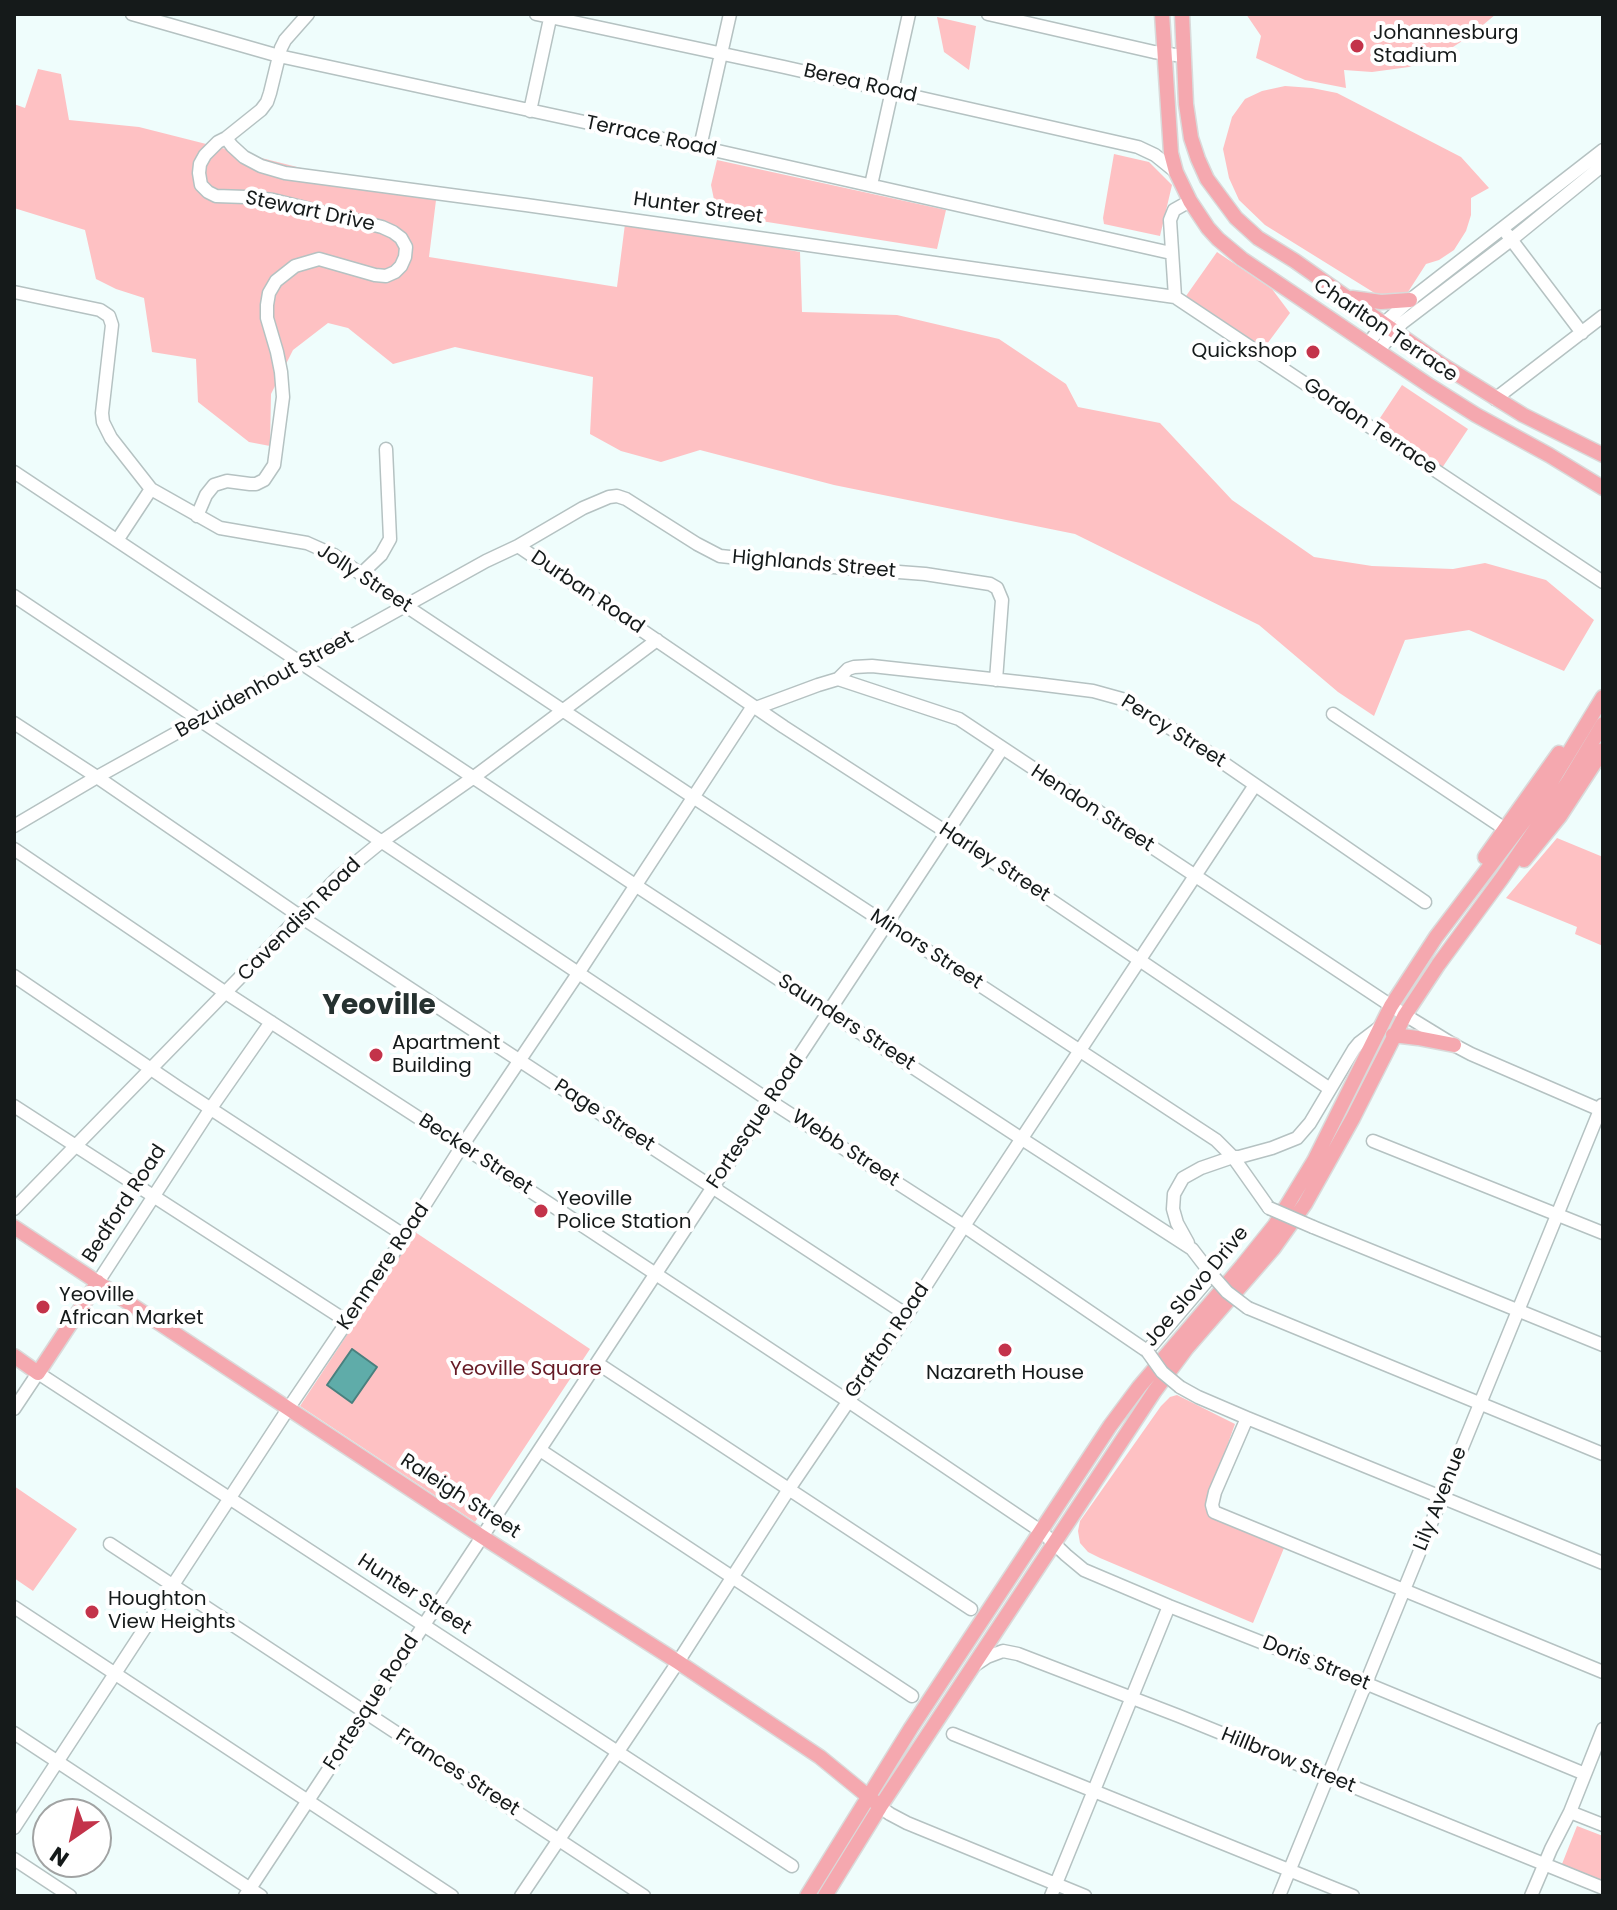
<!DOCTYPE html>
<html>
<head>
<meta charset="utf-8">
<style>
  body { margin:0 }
  #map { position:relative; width:1617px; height:1910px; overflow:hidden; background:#effdfc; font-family:Poppins,sans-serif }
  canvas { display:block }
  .frame { position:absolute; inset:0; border:16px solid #151a1a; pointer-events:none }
  .north { position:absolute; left:32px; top:1798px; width:80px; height:80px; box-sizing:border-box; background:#fff; border:2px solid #a1a3a3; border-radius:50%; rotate:214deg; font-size:22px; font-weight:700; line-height:32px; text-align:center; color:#151a1a }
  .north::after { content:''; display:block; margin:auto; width:28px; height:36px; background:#c3334a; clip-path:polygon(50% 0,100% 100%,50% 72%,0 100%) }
</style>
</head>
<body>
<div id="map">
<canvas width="1617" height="1910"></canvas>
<div class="frame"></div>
<div class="north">N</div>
</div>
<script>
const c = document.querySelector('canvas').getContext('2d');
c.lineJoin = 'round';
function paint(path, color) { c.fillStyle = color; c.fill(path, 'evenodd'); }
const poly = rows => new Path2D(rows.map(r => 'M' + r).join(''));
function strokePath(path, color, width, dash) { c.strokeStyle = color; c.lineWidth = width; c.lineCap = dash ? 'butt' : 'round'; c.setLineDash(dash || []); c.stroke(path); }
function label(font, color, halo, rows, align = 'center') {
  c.font = font + ' Poppins,sans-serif'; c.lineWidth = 8; c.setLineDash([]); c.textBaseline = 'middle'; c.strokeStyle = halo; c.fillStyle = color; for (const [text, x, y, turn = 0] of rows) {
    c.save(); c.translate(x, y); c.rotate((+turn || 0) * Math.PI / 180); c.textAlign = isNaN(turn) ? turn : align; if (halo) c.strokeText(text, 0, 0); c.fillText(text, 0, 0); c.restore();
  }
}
const green = poly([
  [1246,14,1496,14,1470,36,1439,56,1409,67,1372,72,1344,70,1346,88,1305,80,1256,58,1261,36],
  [937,17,976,26,969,70,944,52],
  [38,69,61,74,69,120,139,127,384,189,437,192,429,257,617,287,625,224,688,231,800,252,802,312,897,315,999,339,1066,384,1078,407,1160,423,1232,500,1314,557,1372,566,1453,569,1485,563,1546,580,1594,620,1564,671,1469,630,1405,640,1374,716,1338,692,1259,625,1075,534,834,485,700,450,661,462,621,451,590,434,593,377,455,347,393,364,348,328,328,323,293,350,271,394,270,446,249,442,198,402,196,359,152,352,144,298,116,289,96,279,85,230,14,208,14,104,25,108],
  [1285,86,1312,88,1337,93,1461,157,1489,188,1471,198,1471,215,1466,231,1454,250,1439,260,1426,264,1408,292,1398,297,1381,297,1265,225,1239,200,1229,178,1223,149,1232,117,1245,99,1262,91],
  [1114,154,1149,162,1172,185,1160,236,1104,224,1103,218],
  [717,160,946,210,937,249,717,214,711,185],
  [1217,252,1272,289,1290,313,1264,348,1186,296],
  [1402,385,1468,429,1442,468,1376,424],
  [1557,838,1603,857,1603,946,1575,934,1577,927,1506,898],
  [415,1232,590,1349,475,1522,300,1406],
  [1177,1395,1235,1424,1205,1508,1284,1548,1253,1623,1100,1558,1088,1552,1080,1543,1078,1531,1080,1521,1161,1406,1170,1397],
  [14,1486,77,1529,33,1591,14,1578],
  [1577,1826,1603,1836,1603,1881,1562,1864]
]);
const water = poly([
  [352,1349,377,1367,352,1403,327,1385,352,1349]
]);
const minor = poly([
  [132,14,279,56,700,147,1171,253],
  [536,14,784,67,1138,147,1155,155,1176,172],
  [988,14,1154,52,1183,56],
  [530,111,551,14],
  [226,138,232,146,244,157,261,166,285,173,526,205,1175,297],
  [700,147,730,14],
  [871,185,909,14],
  [1190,201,1174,210,1170,220,1175,297,1603,582],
  [1507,234,1582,333],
  [14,292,100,310,109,316,112,325,102,413,103,422,111,438,151,489,220,528,307,543,334,555,406,606,693,797,1216,1140,1233,1157,1269,1208],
  [1368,344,1383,324,1410,300,1603,150],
  [1378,351,1402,323,1511,240,1603,165],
  [1495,399,1603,316],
  [14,472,635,885,1022,1139,1192,1249,1212,1275,1147,1351,964,1226,770,1101,14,596],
  [197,516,206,495,214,485,227,481,250,484,256,484,264,480,274,465,283,397,281,372,277,352,267,318,267,305,269,293,276,281,295,266,319,259,375,275,386,276,395,272,401,266,405,257,406,247,401,238,393,232,382,227,273,200,246,197,216,196,208,192,201,185,199,173,200,164,205,155,218,142,226,138,261,110,267,102,270,93,281,48,285,40,308,14],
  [118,539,151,489],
  [518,546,784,727,1030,886,1330,1089],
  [361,574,381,555,390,539,386,449],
  [838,679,848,669,854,667,872,666,1037,684,1093,691,1122,699,1193,742,1425,902],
  [756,708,818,685,838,679,959,719,1405,1015,1454,1045,1471,1054,1603,1111],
  [1333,714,1505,829],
  [14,723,97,777,301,917,907,1315],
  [14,826,97,777,486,561,518,546,583,508,609,497,617,496,626,499,697,544,720,556,807,565,925,574,990,584,997,588,1002,600,996,680],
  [14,849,226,993,462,1146,848,1401,1042,1532,1066,1555,1084,1570,1169,1606,1365,1683,1585,1774],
  [14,976,179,1088,405,1236],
  [14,1106,348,1322],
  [1373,1141,1603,1233],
  [14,1209,337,878,381,842,474,777,657,640],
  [1313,1227,1603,1345],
  [1188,1243,1177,1223,1173,1209,1174,1194,1183,1178,1201,1168,1233,1157,1239,1157,1272,1148,1297,1138,1310,1123,1354,1049,1359,1043,1380,1027],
  [98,1282,211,1108,271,1022],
  [1248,1308,1603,1454],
  [597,1363,971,1609],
  [1180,1387,1198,1397,1247,1418,1603,1563],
  [14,1409,38,1373,792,1866],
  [1247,1418,1215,1492,1212,1505,1214,1512,1603,1672],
  [540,1450,912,1696],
  [110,1544,644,1896],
  [14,1607,452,1896],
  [975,1665,987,1657,1003,1651,1018,1654,1179,1716,1603,1888],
  [14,1733,261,1896],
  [953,1734,1353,1896],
  [880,1807,890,1814,907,1823,1085,1896],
  [1570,1812,1603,1825],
  [14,1828,288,1409,405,1236,462,1146,579,972,753,706],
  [14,1859,70,1896],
  [245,1896,1002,749],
  [521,1896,678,1662,789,1489,907,1315,964,1226,1255,785],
  [1051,1896,1169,1606],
  [1279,1896,1602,1105],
  [1531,1896,1551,1849,1570,1812,1603,1729]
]);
const major = poly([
  [1162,14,1171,153,1176,172,1190,201,1208,228,1218,239,1242,259,1430,386,1476,415,1549,455,1603,488],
  [1182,14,1186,104,1191,138,1198,159,1207,179,1236,218,1258,238,1295,261,1441,364,1523,415,1603,455],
  [1352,298,1381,302,1410,300],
  [1485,857,1559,753],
  [1524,860,1560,816,1603,750],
  [1393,1035,1418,1038,1454,1045],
  [14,1227,481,1536,678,1662,820,1757,875,1802],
  [14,1356,38,1373,98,1282],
  [807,1896,911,1728,1110,1426,1139,1387,1242,1266,1275,1225,1314,1161,1391,1006,1436,937,1540,800,1603,697],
  [825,1896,880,1807,1154,1392,1186,1349,1273,1249,1305,1204,1353,1118,1405,1015,1438,965,1502,878,1568,782,1603,724]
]);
const minorBridge = poly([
  [1269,1208,1313,1227],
  [1212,1275,1227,1292,1248,1308],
  [1147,1351,1162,1372,1180,1387]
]);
const markers = [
  [1357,46,8,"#c3334a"],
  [1313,352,8,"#c3334a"],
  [376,1055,8,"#c3334a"],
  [541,1211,8,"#c3334a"],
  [43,1307,8,"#c3334a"],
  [1005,1350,8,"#c3334a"],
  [92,1612,8,"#c3334a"]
];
const poiNames = [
  ["Johannesburg",1373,34],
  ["Stadium",1373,57],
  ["Quickshop",1297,352,"right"],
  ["Apartment",392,1044],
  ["Building",392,1067],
  ["Yeoville",557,1200],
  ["Police Station",557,1223],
  ["Yeoville",59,1296],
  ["African Market",59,1319],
  ["Nazareth House",1005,1374,"center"],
  ["Houghton",108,1600],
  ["View Heights",108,1623]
];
const streetNames = [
  ["Berea Road",860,84,13],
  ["Terrace Road",651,137,12],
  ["Hunter Street",698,209,8],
  ["Stewart Drive",310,212,12],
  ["Charlton Terrace",1385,331,34],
  ["Gordon Terrace",1370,427,34],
  ["Highlands Street",814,565,5],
  ["Jolly Street",364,579,33],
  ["Durban Road",587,593,34],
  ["Bezuidenhout Street",265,685,-29],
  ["Percy Street",1173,732,32],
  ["Hendon Street",1092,809,33],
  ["Harley Street",994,863,33],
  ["Cavendish Road",300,920,-45],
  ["Minors Street",926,950,33],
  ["Saunders Street",846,1023,33],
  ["Page Street",604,1116,33],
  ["Fortesque Road",756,1122,-56],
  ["Webb Street",845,1149,33],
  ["Becker Street",475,1155,33],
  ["Bedford Road",125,1204,-57],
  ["Kenmere Road",384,1267,-56],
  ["Joe Slovo Drive",1197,1287,-50],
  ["Grafton Road",888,1341,-56],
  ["Raleigh Street",460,1497,33],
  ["Lily Avenue",1441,1499,-68],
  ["Hunter Street",414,1595,33],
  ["Doris Street",1316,1664,22],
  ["Fortesque Road",372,1703,-57],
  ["Hillbrow Street",1288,1761,22],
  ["Frances Street",457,1773,33]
];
const parkNames = [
  ["Yeoville Square",526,1370]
];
const districtNames = [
  ["Yeoville",379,1007]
];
paint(green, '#fec1c3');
paint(water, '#5faca9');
strokePath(water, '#49807e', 2);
strokePath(minor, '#b5c2c2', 15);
strokePath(major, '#dadada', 17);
strokePath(minor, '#fff', 12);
strokePath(major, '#f5a8af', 14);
strokePath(minorBridge, '#b5c2c2', 15, []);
strokePath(minorBridge, '#fff', 12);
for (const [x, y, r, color] of markers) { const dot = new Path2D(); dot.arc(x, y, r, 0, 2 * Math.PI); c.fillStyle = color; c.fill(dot); strokePath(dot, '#fff', 3); }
label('20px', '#151a1a', '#fff', poiNames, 'left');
label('20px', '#151a1a', '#fff', streetNames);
label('20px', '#651a25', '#fff', parkNames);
label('bold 28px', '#263130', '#fff', districtNames);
</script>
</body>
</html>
